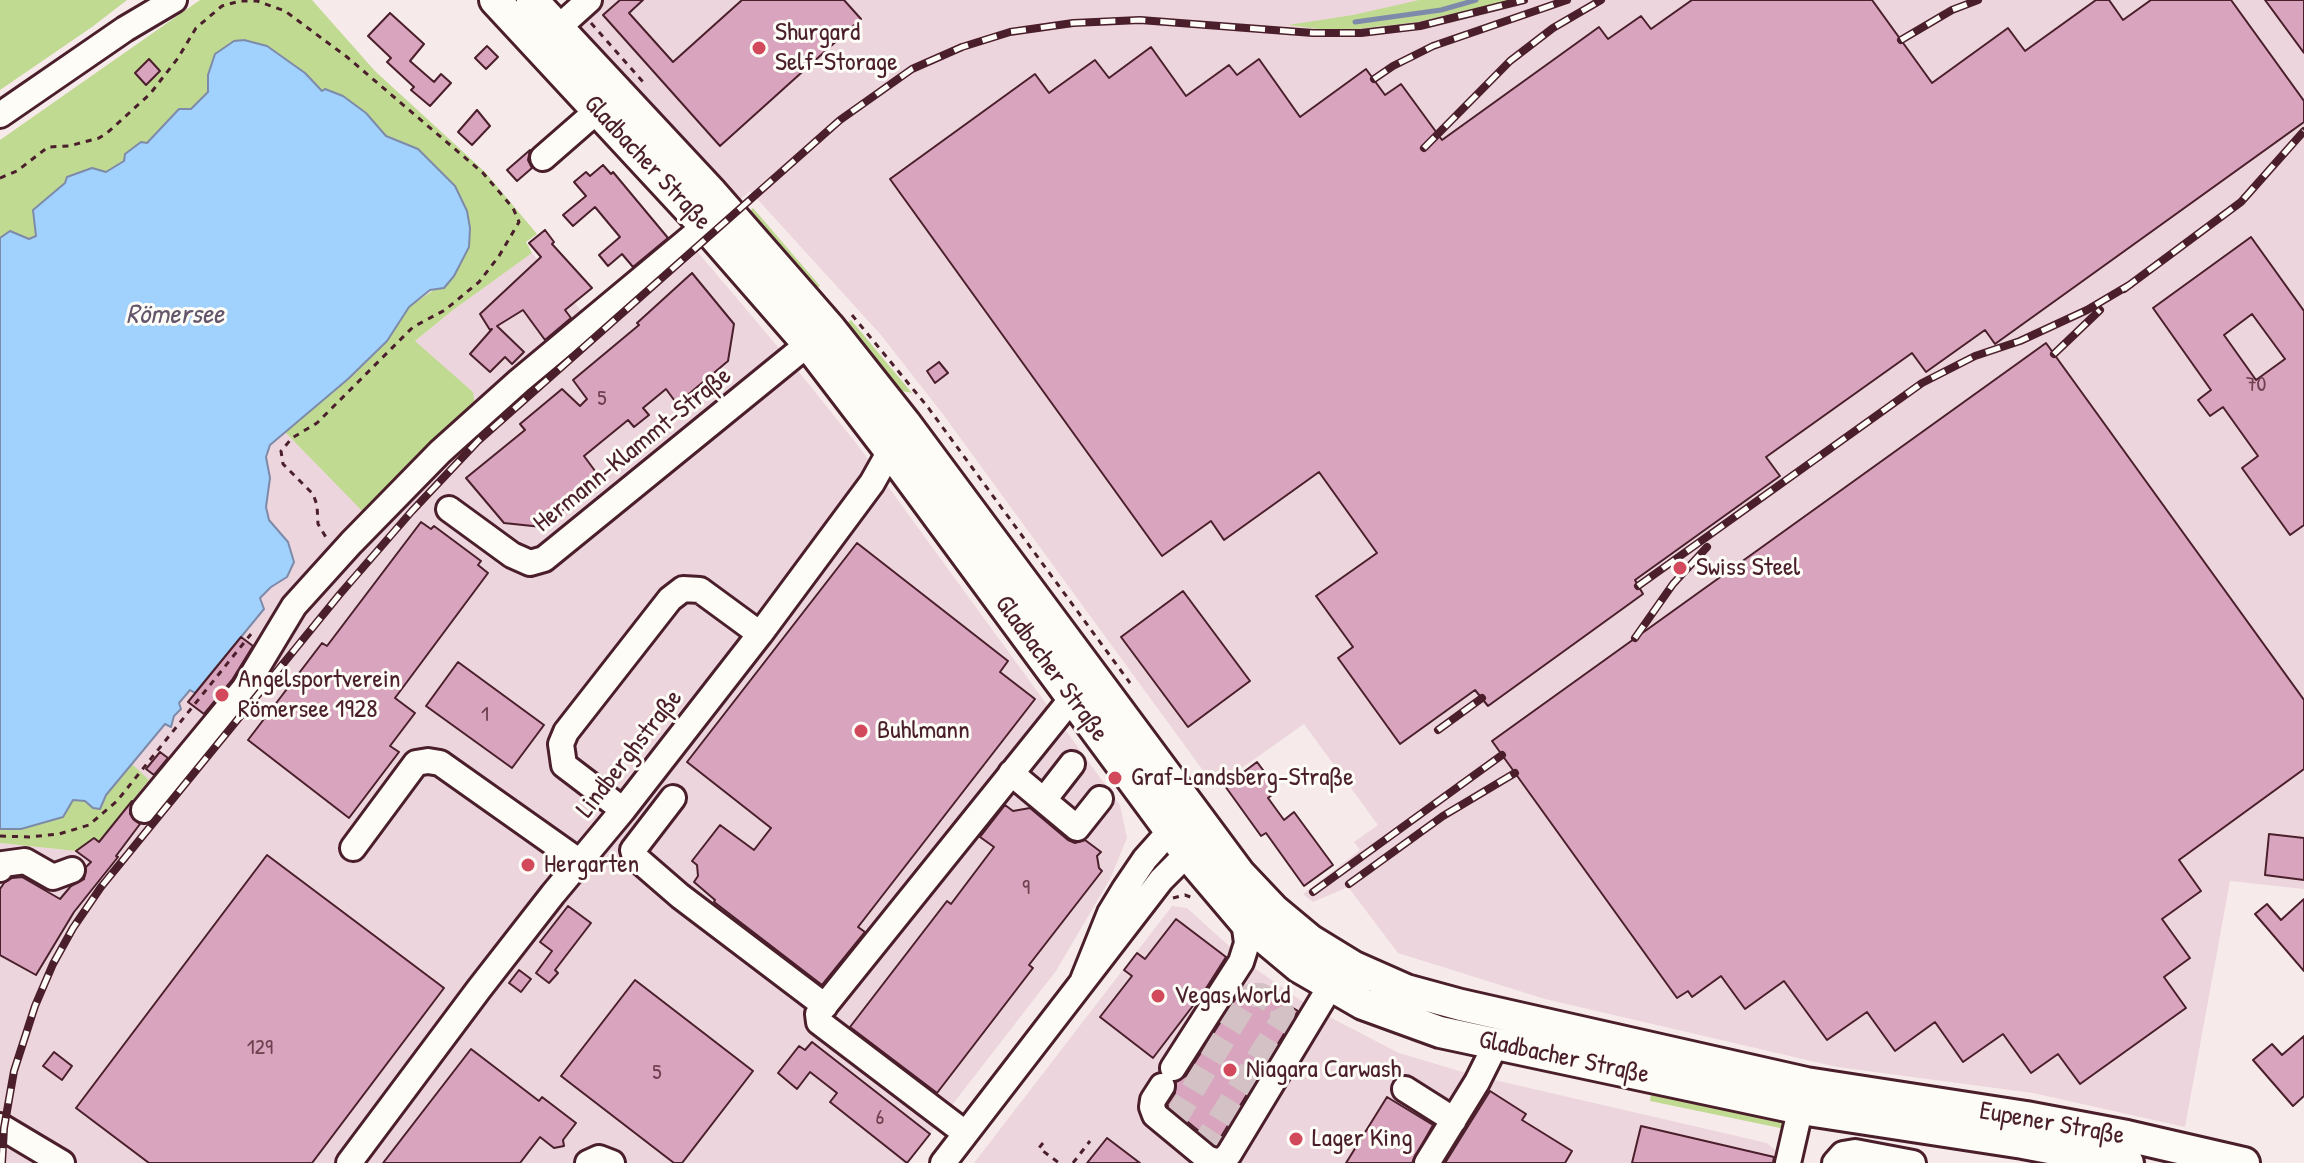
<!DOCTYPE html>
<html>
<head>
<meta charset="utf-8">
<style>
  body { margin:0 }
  canvas { display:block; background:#f6eaeb }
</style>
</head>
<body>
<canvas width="2304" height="1163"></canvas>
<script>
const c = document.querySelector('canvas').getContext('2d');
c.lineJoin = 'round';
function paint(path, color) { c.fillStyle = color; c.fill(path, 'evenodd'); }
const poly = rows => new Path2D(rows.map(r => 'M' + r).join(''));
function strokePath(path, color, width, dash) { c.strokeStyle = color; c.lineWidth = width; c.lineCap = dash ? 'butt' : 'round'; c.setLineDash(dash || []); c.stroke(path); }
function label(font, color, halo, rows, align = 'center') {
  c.font = font + ' "Patrick Hand",sans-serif'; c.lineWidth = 6; c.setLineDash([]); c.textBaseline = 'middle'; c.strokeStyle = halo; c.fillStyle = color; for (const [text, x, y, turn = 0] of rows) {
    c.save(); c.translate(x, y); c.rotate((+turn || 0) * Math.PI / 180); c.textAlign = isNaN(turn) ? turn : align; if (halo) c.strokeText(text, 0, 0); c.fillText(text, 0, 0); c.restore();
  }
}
const built = poly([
  [604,0,2304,0,2304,889,2230,881,2185,1127,2033,1093,1837,1067,1545,999,1398,953,1348,887,1313,902,1303,894,1360,850,1354,842,1378,825,1304,724,1215,787,942,413,881,335,750,191,736,203,572,29],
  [690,243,795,367,860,448,1120,805,1127,838,1110,879,1056,971,907,1163,0,1163,0,843,76,851,94,838,99,842,149,780,132,764,165,723,170,727,174,716,181,709,179,703,190,690,196,692,264,610,260,598,271,587,287,577,278,532,269,520,266,506,270,478,266,457,270,445,285,432,369,517,473,392,414,342,453,310,532,253,595,327],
  [1172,906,1187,908,1250,965,1312,1008,1399,1053,1473,1075,1767,1143,1775,1150,1773,1163,974,1163]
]);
const green = poly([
  [0,0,127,0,92,27,0,90],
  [200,0,312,0,375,71,485,172,537,234,526,242,532,253,453,310,415,341,473,392,475,406,369,518,285,432,348,379,387,341,409,307,454,276,469,247,470,228,401,141,386,136,366,113,343,96,322,92,305,73,290,65,208,75,208,92,191,109,179,109,147,143,141,142,125,154,124,161,106,172,92,168,65,183,33,210,37,236,29,239,10,231,0,238,0,140],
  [1419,0,1511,0,1418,22,1358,29,1319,29,1288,25,1353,15],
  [753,208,820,286,815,289,748,213],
  [851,320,912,393,902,391,892,384,845,324],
  [132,764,149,780,99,842,93,838,76,851,0,843,0,829,21,829,72,800,85,801,93,808,103,802,106,795],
  [1651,1094,1780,1120,1783,1127,1780,1128,1650,1101]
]);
const water = poly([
  [244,40,267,46,305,73,322,91,325,89,343,96,366,113,386,136,418,149,455,186,467,211,470,228,469,247,454,276,444,288,430,290,409,307,387,341,348,379,270,445,266,457,270,478,266,507,269,520,288,542,294,562,287,577,271,587,260,598,264,609,195,693,190,690,179,703,181,709,174,716,171,727,165,724,106,795,100,809,93,808,85,801,73,800,63,817,21,829,0,829,0,238,10,231,29,239,36,236,33,210,65,183,67,177,92,168,106,172,124,161,125,154,141,142,147,143,179,109,191,109,208,92,208,75,215,54,234,41,244,40]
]);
const stream = poly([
  [1355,22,1441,10,1476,0]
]);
const building = poly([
  [620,0,643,0,629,13,673,62,742,0,844,0,861,19,720,146,603,15,620,0],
  [1692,0,1872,0,1932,83,2008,28,2025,51,2096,0,2109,0,2123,20,2151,0,2231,0,2304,101,2304,122,1995,344,1985,330,1926,372,1912,353,1766,457,1780,476,1635,580,1643,594,1488,706,1475,690,1400,744,1338,658,1353,647,1316,596,1377,553,1319,472,1224,540,1211,521,1162,556,890,179,1035,74,1049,93,1095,60,1109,78,1151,47,1186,96,1229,65,1237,75,1259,59,1300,117,1366,69,1385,95,1401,84,1442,140,1599,27,1608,39,1641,16,1651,29,1692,0],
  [2265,0,2304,0,2304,53,2265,0],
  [390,13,424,44,410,61,434,82,441,74,451,83,430,106,411,90,414,87,387,62,391,58,368,36,390,13],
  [487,46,498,57,486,69,475,58,487,46],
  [149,59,160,71,146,85,135,73,149,59],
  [477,110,490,126,472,145,458,132,477,110],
  [530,150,528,160,532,168,517,181,507,170,530,150],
  [603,165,611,174,613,172,668,238,633,267,622,254,608,266,599,255,620,237,595,207,573,226,563,215,586,196,574,182,586,172,590,176,603,165],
  [545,230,554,242,552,244,592,288,565,310,571,318,545,340,523,310,497,326,524,352,512,364,505,357,490,372,470,354,492,329,490,330,480,314,541,257,529,243,545,230],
  [2251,237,2304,311,2304,525,2290,535,2242,468,2258,456,2223,407,2210,416,2198,400,2211,390,2153,308,2251,237],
  [2252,314,2285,359,2256,380,2224,335,2252,314],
  [692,273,734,324,728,361,677,404,666,389,643,408,649,415,634,427,628,420,584,456,601,479,542,527,504,523,466,478,525,430,520,424,562,389,580,406,587,399,573,380,639,325,637,323,692,273],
  [2046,343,2304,700,2304,769,2179,860,2201,891,2162,919,2190,958,2164,977,2186,1008,2080,1084,2058,1054,2031,1073,2003,1034,1963,1062,1935,1022,1895,1051,1867,1012,1827,1040,1784,981,1745,1009,1721,976,1692,997,1688,991,1677,998,1492,741,2046,343],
  [939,362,948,373,935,383,927,371,939,362],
  [421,522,431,529,434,526,481,561,478,565,488,573,395,698,415,713,390,746,399,752,349,818,248,740,322,643,327,646,421,522],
  [857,543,1008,661,1000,672,1035,699,858,927,865,932,822,985,714,902,715,900,694,882,698,876,697,865,692,861,720,825,754,850,771,828,687,762,857,543],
  [1183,591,1250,681,1188,727,1121,637,1183,591],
  [241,637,253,646,232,680,204,714,188,702,241,637],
  [458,662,544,725,512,768,426,706,458,662],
  [160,752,168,758,154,775,146,769,160,752],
  [1257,762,1278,790,1268,798,1284,820,1294,812,1333,865,1304,886,1266,833,1261,836,1225,786,1257,762],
  [132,801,130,814,140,824,116,856,118,857,74,912,36,975,0,955,0,889,4,883,12,878,22,877,60,899,71,886,84,879,86,867,91,862,76,851,94,838,99,842,132,801],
  [1005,805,1013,811,1030,808,1068,840,1075,843,1085,840,1101,852,1097,856,1099,868,1102,871,1029,965,1033,968,937,1093,850,1027,947,901,951,904,994,847,980,837,1005,805],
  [2269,834,2304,838,2304,880,2265,875,2269,834],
  [267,855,444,988,312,1163,149,1163,76,1108,267,855],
  [2304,899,2304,971,2255,914,2267,904,2281,920,2304,899],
  [568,906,591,923,555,970,558,973,549,983,536,973,552,951,540,942,568,906],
  [1176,919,1226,957,1205,990,1153,1058,1100,1017,1132,976,1124,970,1137,953,1145,959,1176,919],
  [519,970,531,979,521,992,509,983,519,970],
  [635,980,753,1071,682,1163,674,1163,561,1076,635,980],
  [1252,986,1265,991,1298,1011,1216,1145,1167,1105,1175,1093,1176,1082,1186,1076,1241,990,1252,986],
  [2304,1036,2304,1096,2293,1106,2253,1060,2272,1044,2282,1055,2304,1036],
  [812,1042,930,1134,907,1163,830,1102,837,1093,810,1072,797,1089,778,1073,799,1046,805,1050,812,1042],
  [471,1049,539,1101,542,1097,576,1123,563,1140,564,1146,554,1148,540,1137,520,1163,383,1163,471,1049],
  [54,1052,72,1066,62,1080,43,1066,54,1052],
  [1490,1091,1526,1114,1522,1120,1572,1151,1565,1163,1445,1163,1490,1091],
  [1387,1097,1433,1125,1412,1163,1346,1163,1387,1097],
  [1641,1126,1774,1157,1773,1163,1632,1163,1641,1126],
  [1107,1138,1140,1163,1087,1163,1107,1138]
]);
const minorTunnel = poly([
  [1174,1121,1247,1000,1252,995,1261,995,1279,1006,1283,1013,1281,1022,1206,1141]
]);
const path = poly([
  [591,23,644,83],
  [0,178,17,171,48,147,69,146,99,138,107,133,150,94,178,58,196,28,222,6,240,1,257,1,285,11,347,57,483,173,513,208,519,222,499,256,479,282,445,310,413,327,317,423,292,438,281,451,283,464,313,494,317,505,318,524,327,539],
  [852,315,927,406,1130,683],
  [0,836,29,837,59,834,89,825,117,801,251,634],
  [1173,898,1185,895,1193,898],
  [1043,1143,1039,1148,1059,1163],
  [1073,1163,1090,1141]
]);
const minor = poly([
  [559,27,589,0],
  [0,115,125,29,174,0],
  [543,158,598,110],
  [449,509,512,555,530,563,544,559,808,344],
  [1011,773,1077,828,1100,799],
  [673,798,633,850,635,857,680,896,825,1006],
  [1044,800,1072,764],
  [144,810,244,689,294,606,351,543,440,452,519,381,705,226],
  [623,810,564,765,561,744,566,732,670,599,683,589,700,590,760,634],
  [353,848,416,763,428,761,440,763,580,862],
  [0,869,3,864,25,861,53,877,72,870],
  [1083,980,1110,913,1124,890,1145,859,1170,831,1184,824],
  [1173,1068,1241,962,1247,943,1244,921],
  [1162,1086,1153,1100,1152,1107,1155,1115,1207,1158,1215,1161,1223,1160,1229,1154,1330,987],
  [1405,1089,1454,1120],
  [0,1126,62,1163],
  [965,1133,819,1022,818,1014,1073,697],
  [349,1163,479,989,553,894,623,810,760,634,872,483,890,451],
  [588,1163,599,1158,612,1163],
  [943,1163,1161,880,1198,843],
  [1427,1163,1477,1082,1496,1044],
  [1788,1163,1804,1093],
  [1835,1163,1843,1154,1855,1152,1913,1163]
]);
const major = poly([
  [495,0,712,234,808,344,890,451,1188,855,1244,921,1299,967,1363,1004,1440,1032,1801,1109,2023,1143,2128,1163],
  [532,0,712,193,829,327,905,423,1239,873,1274,910,1310,940,1354,967,1406,990,1461,1005,1806,1083,2026,1117,2127,1136,2244,1163]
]);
const rail = poly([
  [1901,40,1952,10,1978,0],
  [1374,79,1393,66,1433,46,1567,0],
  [1424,148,1510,61,1553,28,1601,0],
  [2124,289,2241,202,2304,131],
  [2054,354,2100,310],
  [1638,586,1922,383,1975,356,2020,341,2087,310,2131,284],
  [1635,638,1673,584,1707,547],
  [1438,730,1482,698],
  [1349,884,1443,816,1515,773],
  [1313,892,1502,755],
  [2,1163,4,1128,14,1071,35,1006,53,964,73,928,101,887,340,594,412,511,478,441,840,120,912,69,962,47,1010,32,1073,23,1140,20,1313,33,1361,33,1420,26,1524,0]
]);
const markers = [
  [759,48,8,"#d1495b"],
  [1680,568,8,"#d1495b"],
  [222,695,8,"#d1495b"],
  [861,731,8,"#d1495b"],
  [1115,778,8,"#d1495b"],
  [528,865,8,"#d1495b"],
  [1158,996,8,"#d1495b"],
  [1230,1070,8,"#d1495b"],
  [1296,1139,8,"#d1495b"]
];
const numberNames = [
  ["70",2256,385],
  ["5",602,399],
  ["1",485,715],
  ["9",1026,888],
  ["129",260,1048],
  ["5",657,1073],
  ["6",880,1118]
];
const poiNames = [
  ["Shurgard",775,33],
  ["Self-Storage",775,63],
  ["Swiss Steel",1696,568],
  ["Angelsportverein",238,680],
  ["Römersee 1928",238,710],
  ["Buhlmann",877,731],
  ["Graf-Landsberg-Straße",1131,778],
  ["Hergarten",544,865],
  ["Vegas World",1174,996],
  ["Niagara Carwash",1246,1070],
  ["Lager King",1312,1139]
];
const streetNames = [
  ["Gladbacher Straße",647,163,47],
  ["Hermann-Klammt-Straße",633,450,-39],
  ["Gladbacher Straße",1051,669,54],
  ["Lindberghstraße",630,754,-52],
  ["Gladbacher Straße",1564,1058,12],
  ["Eupener Straße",2052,1124,10]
];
const waterNames = [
  ["Römersee",175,316]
];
paint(built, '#edd5dd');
paint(green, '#c0da91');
paint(water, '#a0d2fd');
strokePath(water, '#7e8aa9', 2);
strokePath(stream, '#7e8aa9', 5);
paint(building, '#d9a4bd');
strokePath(building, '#4a1f2b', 2);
strokePath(minorTunnel, '#d4c1c5', 24, [24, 12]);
strokePath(minor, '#4a1f2b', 30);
strokePath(major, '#4a1f2b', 36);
strokePath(path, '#4a1f2b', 3, [6, 6]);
strokePath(minor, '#fdfcf7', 24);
strokePath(major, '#fdfcf7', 30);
strokePath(rail, '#4a1f2b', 8);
strokePath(rail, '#fdfcf7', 5, [15]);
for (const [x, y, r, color] of markers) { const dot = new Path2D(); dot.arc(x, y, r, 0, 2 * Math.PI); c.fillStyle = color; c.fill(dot); strokePath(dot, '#fdfcf7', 3); }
label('22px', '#6e4050', null, numberNames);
label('26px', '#4a1f2b', '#fdfcf7', poiNames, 'left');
label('26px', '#4a1f2b', '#fdfcf7', streetNames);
label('italic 28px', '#64556a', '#fdfcf7', waterNames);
</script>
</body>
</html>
